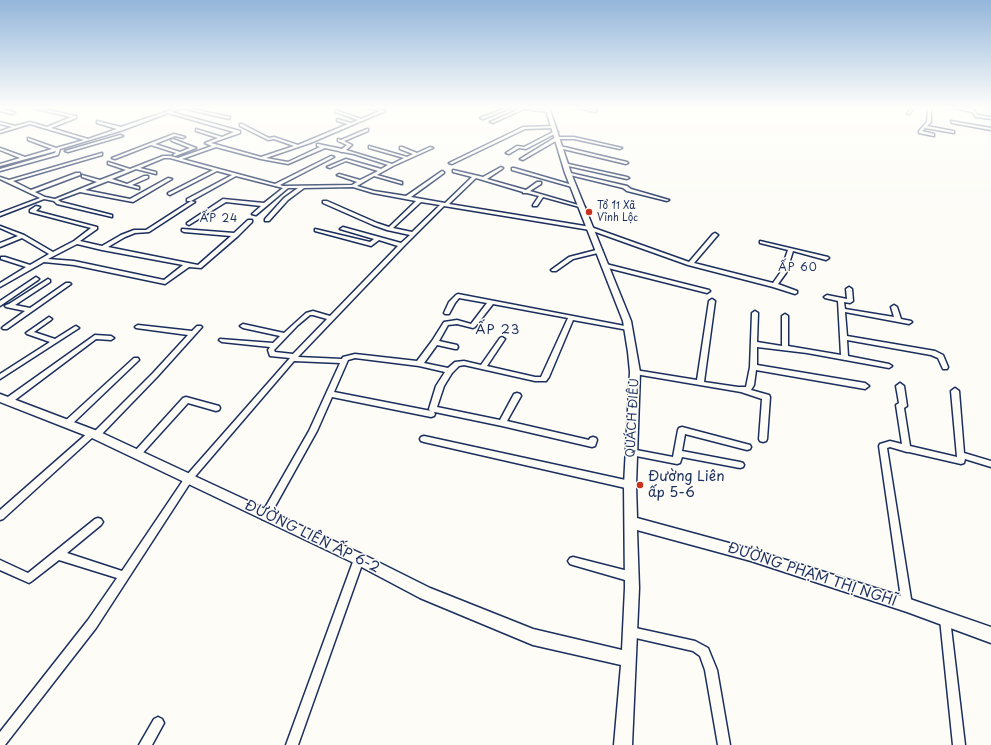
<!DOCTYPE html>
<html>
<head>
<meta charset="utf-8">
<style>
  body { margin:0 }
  canvas { display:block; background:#fdfcf7 }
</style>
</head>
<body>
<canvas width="991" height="745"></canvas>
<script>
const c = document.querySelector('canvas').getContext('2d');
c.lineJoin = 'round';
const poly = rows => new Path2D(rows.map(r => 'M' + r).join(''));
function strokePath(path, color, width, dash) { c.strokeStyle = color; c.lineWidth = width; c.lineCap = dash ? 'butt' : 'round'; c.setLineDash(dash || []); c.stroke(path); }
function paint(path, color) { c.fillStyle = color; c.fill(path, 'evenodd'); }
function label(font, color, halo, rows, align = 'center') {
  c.font = font + ' "Playpen Sans",sans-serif'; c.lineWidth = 3; c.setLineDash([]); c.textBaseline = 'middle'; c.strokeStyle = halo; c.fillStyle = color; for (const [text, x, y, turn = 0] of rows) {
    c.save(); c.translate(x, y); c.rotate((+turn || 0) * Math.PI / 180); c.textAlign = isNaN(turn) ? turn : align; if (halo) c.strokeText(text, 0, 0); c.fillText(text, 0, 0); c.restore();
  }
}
const street = poly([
  [33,107,76,116,76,118,51,128,88,139,117,129,97,123,97,121,121,127,180,107,183,107,230,117,229,119,182,108,171,112,240,131,240,133,211,143,261,157,294,146,274,139,268,140,240,126,240,124,242,124,269,138,274,137,298,145,348,124,337,121,337,119,351,123,358,120,335,112,335,110,361,119,380,111,366,107,370,107,385,111,310,143,266,158,288,162,320,147,317,146,317,144,318,144,342,149,347,145,338,141,338,139,341,140,367,129,368,129,368,131,344,141,352,145,346,150,392,164,404,158,369,148,369,146,407,157,413,154,400,149,400,147,402,147,417,153,430,147,433,148,393,166,377,175,402,182,402,184,374,176,357,186,374,191,406,196,442,171,444,172,444,173,411,197,445,203,472,177,453,172,453,170,483,177,501,167,503,168,502,169,487,179,526,190,537,182,541,182,541,184,530,191,585,207,583,208,543,197,537,206,533,206,533,205,539,196,527,193,523,193,523,192,476,178,449,204,591,227,689,262,713,234,715,233,718,235,717,236,694,263,773,283,780,273,788,250,760,243,760,241,828,257,829,258,826,260,793,251,786,273,778,284,797,291,797,293,795,294,773,287,688,265,590,230,444,206,404,246,298,357,342,359,343,357,355,354,417,361,432,341,444,322,457,320,471,324,487,303,459,298,455,303,449,314,445,314,444,313,449,302,456,295,458,294,630,327,631,328,628,330,573,320,549,377,546,381,535,381,464,365,459,366,452,373,444,386,437,407,500,420,514,394,517,393,520,394,521,396,507,421,589,440,590,438,593,437,596,438,597,440,595,446,592,447,502,426,430,411,429,409,436,386,445,372,419,366,355,358,348,360,334,392,431,411,434,412,435,414,434,416,431,417,332,397,317,431,268,519,265,520,262,519,261,516,262,513,309,431,340,363,294,361,192,480,96,628,5,745,0,745,0,732,88,620,117,578,59,560,32,581,29,583,0,570,0,560,28,573,95,519,98,518,101,519,103,522,101,525,67,553,122,571,186,476,290,358,270,356,268,350,270,347,222,342,219,340,220,339,273,343,280,336,243,328,240,326,243,324,284,333,306,313,313,311,330,316,398,246,379,240,371,246,315,231,315,229,370,242,374,239,340,229,343,227,401,243,410,235,387,230,373,225,323,203,323,201,327,201,377,223,389,227,416,201,373,193,353,187,304,188,288,200,269,221,265,221,265,219,284,198,298,188,288,188,256,215,252,214,261,206,226,202,189,225,187,224,187,223,223,199,264,203,283,188,236,176,191,201,187,201,187,199,232,175,217,171,170,195,168,194,168,193,213,170,170,158,164,158,140,168,156,172,156,174,136,169,112,179,127,184,144,176,148,176,148,178,132,185,139,187,139,189,108,181,85,190,130,199,168,178,172,179,133,202,80,192,58,200,61,202,112,215,112,217,57,204,54,201,44,199,0,216,0,213,40,198,0,179,0,177,9,180,102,153,102,155,13,181,31,190,76,173,80,173,80,175,35,192,45,197,55,199,97,182,82,177,82,175,100,180,126,170,108,164,108,162,130,169,163,156,170,156,178,158,212,146,205,143,218,138,196,131,196,129,222,137,234,132,168,113,123,130,60,149,58,155,0,171,0,169,55,153,56,151,0,166,0,164,20,158,0,150,0,148,25,157,52,149,28,140,28,138,56,148,84,140,30,124,0,133,0,131,12,127,0,124,0,122,15,126,30,122,47,127,71,117,33,108,33,107],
  [216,147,261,159,288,164,325,148,339,151,341,152,343,152,354,154,388,165,381,169,346,159,327,167,330,168,346,161,378,171,360,180,339,174,337,175,357,182,352,185,283,186,280,185,334,157,331,156,275,184,182,159,216,147],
  [421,202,440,205,412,232,393,228,421,202],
  [493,304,568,318,541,377,535,377,487,366,505,339,502,337,500,338,481,365,464,361,455,362,448,368,424,363,437,345,455,349,457,349,458,347,457,345,439,341,448,325,457,324,473,328,475,327,493,304],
  [310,315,313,315,327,319,293,354,275,352,274,350,276,348,298,325,310,315],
  [509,107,513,107,483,119,480,118,509,107],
  [520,107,550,111,548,112,524,109,493,123,490,122,520,109,520,107],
  [573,107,578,107,597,111,595,112,573,107],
  [912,107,915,107,909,114,907,114,912,107],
  [928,107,931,107,931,122,927,126,953,131,954,131,954,133,925,128,922,131,934,134,934,136,919,133,919,131,927,122,928,107],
  [949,107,954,107,970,109,968,107,971,107,978,115,991,117,991,119,976,117,972,112,949,107],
  [0,109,14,112,15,113,13,114,0,111,0,109],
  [951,121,991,128,991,130,952,123,951,121],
  [555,126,556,127,554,128,525,129,452,164,449,163,523,127,555,126],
  [555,131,558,132,526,149,519,148,509,154,506,153,517,146,524,147,555,131],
  [174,134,185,137,183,138,175,136,155,144,180,152,190,148,172,141,171,140,173,139,196,148,175,156,173,155,176,153,151,145,115,159,112,158,174,134],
  [120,135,123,136,68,152,65,151,120,135],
  [556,137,574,137,622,148,620,149,574,139,559,139,523,160,520,159,556,137],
  [560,146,627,162,628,163,626,164,559,148,558,147,560,146],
  [564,163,627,177,629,178,627,179,564,165,564,163],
  [512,168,514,168,576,186,572,187,512,170,512,168],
  [566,172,627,186,631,189,669,200,667,201,627,191,623,188,566,174,566,172],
  [191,201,195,202,149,232,135,233,125,237,108,247,198,265,231,236,184,232,182,231,182,229,234,233,248,220,252,220,252,222,238,236,201,268,189,267,165,284,74,265,44,262,0,287,0,283,26,267,1,259,1,257,5,257,30,265,49,254,22,238,0,247,0,243,18,236,0,228,0,226,24,235,53,252,74,241,91,228,30,212,30,210,36,206,40,207,36,211,97,227,97,229,80,241,102,246,121,235,134,230,146,230,191,201],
  [77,244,102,250,183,265,164,280,74,261,48,259,77,244],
  [600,249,602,250,602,252,573,259,556,271,552,271,551,270,569,257,600,249],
  [606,264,709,290,710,291,707,293,604,267,603,266,606,264],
  [36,277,39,279,38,280,0,306,0,301,36,277],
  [48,279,50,280,50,282,15,305,30,308,66,283,70,283,71,284,7,329,3,329,2,328,3,327,25,311,6,307,5,306,6,305,9,304,48,279],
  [849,287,852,289,853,301,850,303,844,302,845,309,894,317,891,307,894,305,897,307,901,319,911,321,912,322,909,324,845,312,847,336,935,351,943,355,948,367,947,369,943,369,938,358,931,355,847,340,848,356,889,364,892,366,889,368,807,353,757,347,757,365,865,383,869,386,865,389,756,370,754,385,751,390,769,395,770,397,767,439,766,441,763,442,760,441,759,439,762,399,741,392,635,374,632,372,635,370,697,380,709,301,712,299,715,301,704,382,738,387,746,387,750,367,752,313,755,311,758,313,757,342,782,346,782,316,785,314,788,316,788,346,841,355,838,301,825,298,824,297,827,295,847,299,846,289,849,287],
  [49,317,52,319,51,320,34,332,55,339,74,327,76,326,79,328,0,379,0,374,50,342,27,334,26,333,49,317],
  [138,325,192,331,197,326,201,326,202,327,157,377,99,437,93,437,3,519,0,520,0,510,90,431,95,431,153,373,188,335,136,328,135,327,136,326,138,325],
  [95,335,111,336,114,338,111,340,96,339,11,403,5,403,4,401,5,399,95,335],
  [134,358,138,358,139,360,70,426,64,426,63,424,64,422,134,358],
  [900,383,904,386,907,406,904,408,910,446,957,457,951,391,955,388,959,391,964,453,991,461,991,467,965,459,964,463,961,464,909,452,907,452,890,447,887,448,912,605,911,609,907,610,903,609,902,605,879,446,880,444,890,441,902,444,896,405,899,403,896,386,900,383],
  [186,397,219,406,220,408,219,410,216,411,188,403,140,456,137,457,134,456,133,454,134,452,183,398,186,397],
  [682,427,750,445,751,447,750,449,747,450,685,434,682,451,740,462,743,463,744,465,743,467,740,468,682,457,680,463,677,464,631,455,628,454,627,452,628,450,631,449,673,457,678,430,679,428,682,427],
  [424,436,630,481,633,482,634,485,633,488,630,489,424,442,421,441,420,439,421,437,424,436],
  [359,555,362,556,364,559,298,745,286,745,354,559,356,556,359,555],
  [573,557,632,572,635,574,637,577,635,580,632,582,573,565,570,564,568,561,570,558,573,557],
  [945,614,949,615,950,619,965,745,953,745,940,619,941,615,945,614],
  [631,627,695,641,708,648,717,670,730,745,718,745,705,670,700,656,693,651,627,636,626,632,627,628,631,627],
  [158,717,162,719,164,723,152,745,139,745,154,719,158,717]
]);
const secondary = poly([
  [545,107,549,107,571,173,631,321,640,372,636,485,637,518,751,549,907,598,991,627,991,643,907,612,751,561,637,530,639,588,632,745,614,745,621,665,533,645,420,598,354,563,92,438,0,402,0,394,100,432,364,555,430,588,533,629,622,650,625,588,624,485,630,372,628,352,623,321,565,173,545,107]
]);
const markers = [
  [589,212,4,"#c8321e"],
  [640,485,4,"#c8321e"]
];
const farPoinames = [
  ["Tổ 11 Xã",597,206],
  ["Vĩnh Lộc",597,218]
];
const farNeighbourhoodnames = [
  ["ẤP 24",219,219],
  ["ẤP 60",798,268]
];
const streetNames = [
  ["QUÁCH ĐIÊU",633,418,-87]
];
const neighbourhoodNames = [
  ["ẤP 23",498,330]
];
const nearPoinames = [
  ["Đường Liên",648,477],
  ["ấp 5-6",648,493]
];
const nearStreetnames = [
  ["ĐƯỜNG LIÊN ẤP 6-2",312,537,26],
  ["ĐƯỜNG PHẠM THỊ NGHĨ",812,575,18]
];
strokePath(street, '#1b2f5e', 3);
strokePath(secondary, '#1b2f5e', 3);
paint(street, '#fdfcf7');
paint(secondary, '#fdfcf7');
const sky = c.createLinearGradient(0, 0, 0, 211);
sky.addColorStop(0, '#93b6da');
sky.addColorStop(0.51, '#fefefb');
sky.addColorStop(1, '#fefefb00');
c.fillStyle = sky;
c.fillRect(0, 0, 991, 211);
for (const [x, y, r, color] of markers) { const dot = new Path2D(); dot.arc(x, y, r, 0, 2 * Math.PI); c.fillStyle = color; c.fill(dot); strokePath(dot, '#fdfcf7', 1.5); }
label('10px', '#1b2f5e', '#fdfcf7', farPoinames, 'left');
c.letterSpacing = '1px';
label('11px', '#1b2f5e', '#fdfcf7', farNeighbourhoodnames);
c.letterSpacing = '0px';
label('12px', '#1b2f5e', '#fdfcf7', streetNames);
c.letterSpacing = '1px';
label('13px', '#1b2f5e', '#fdfcf7', neighbourhoodNames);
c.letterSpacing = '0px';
label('14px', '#1b2f5e', '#fdfcf7', nearPoinames, 'left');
label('14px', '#1b2f5e', '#fdfcf7', nearStreetnames);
</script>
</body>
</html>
